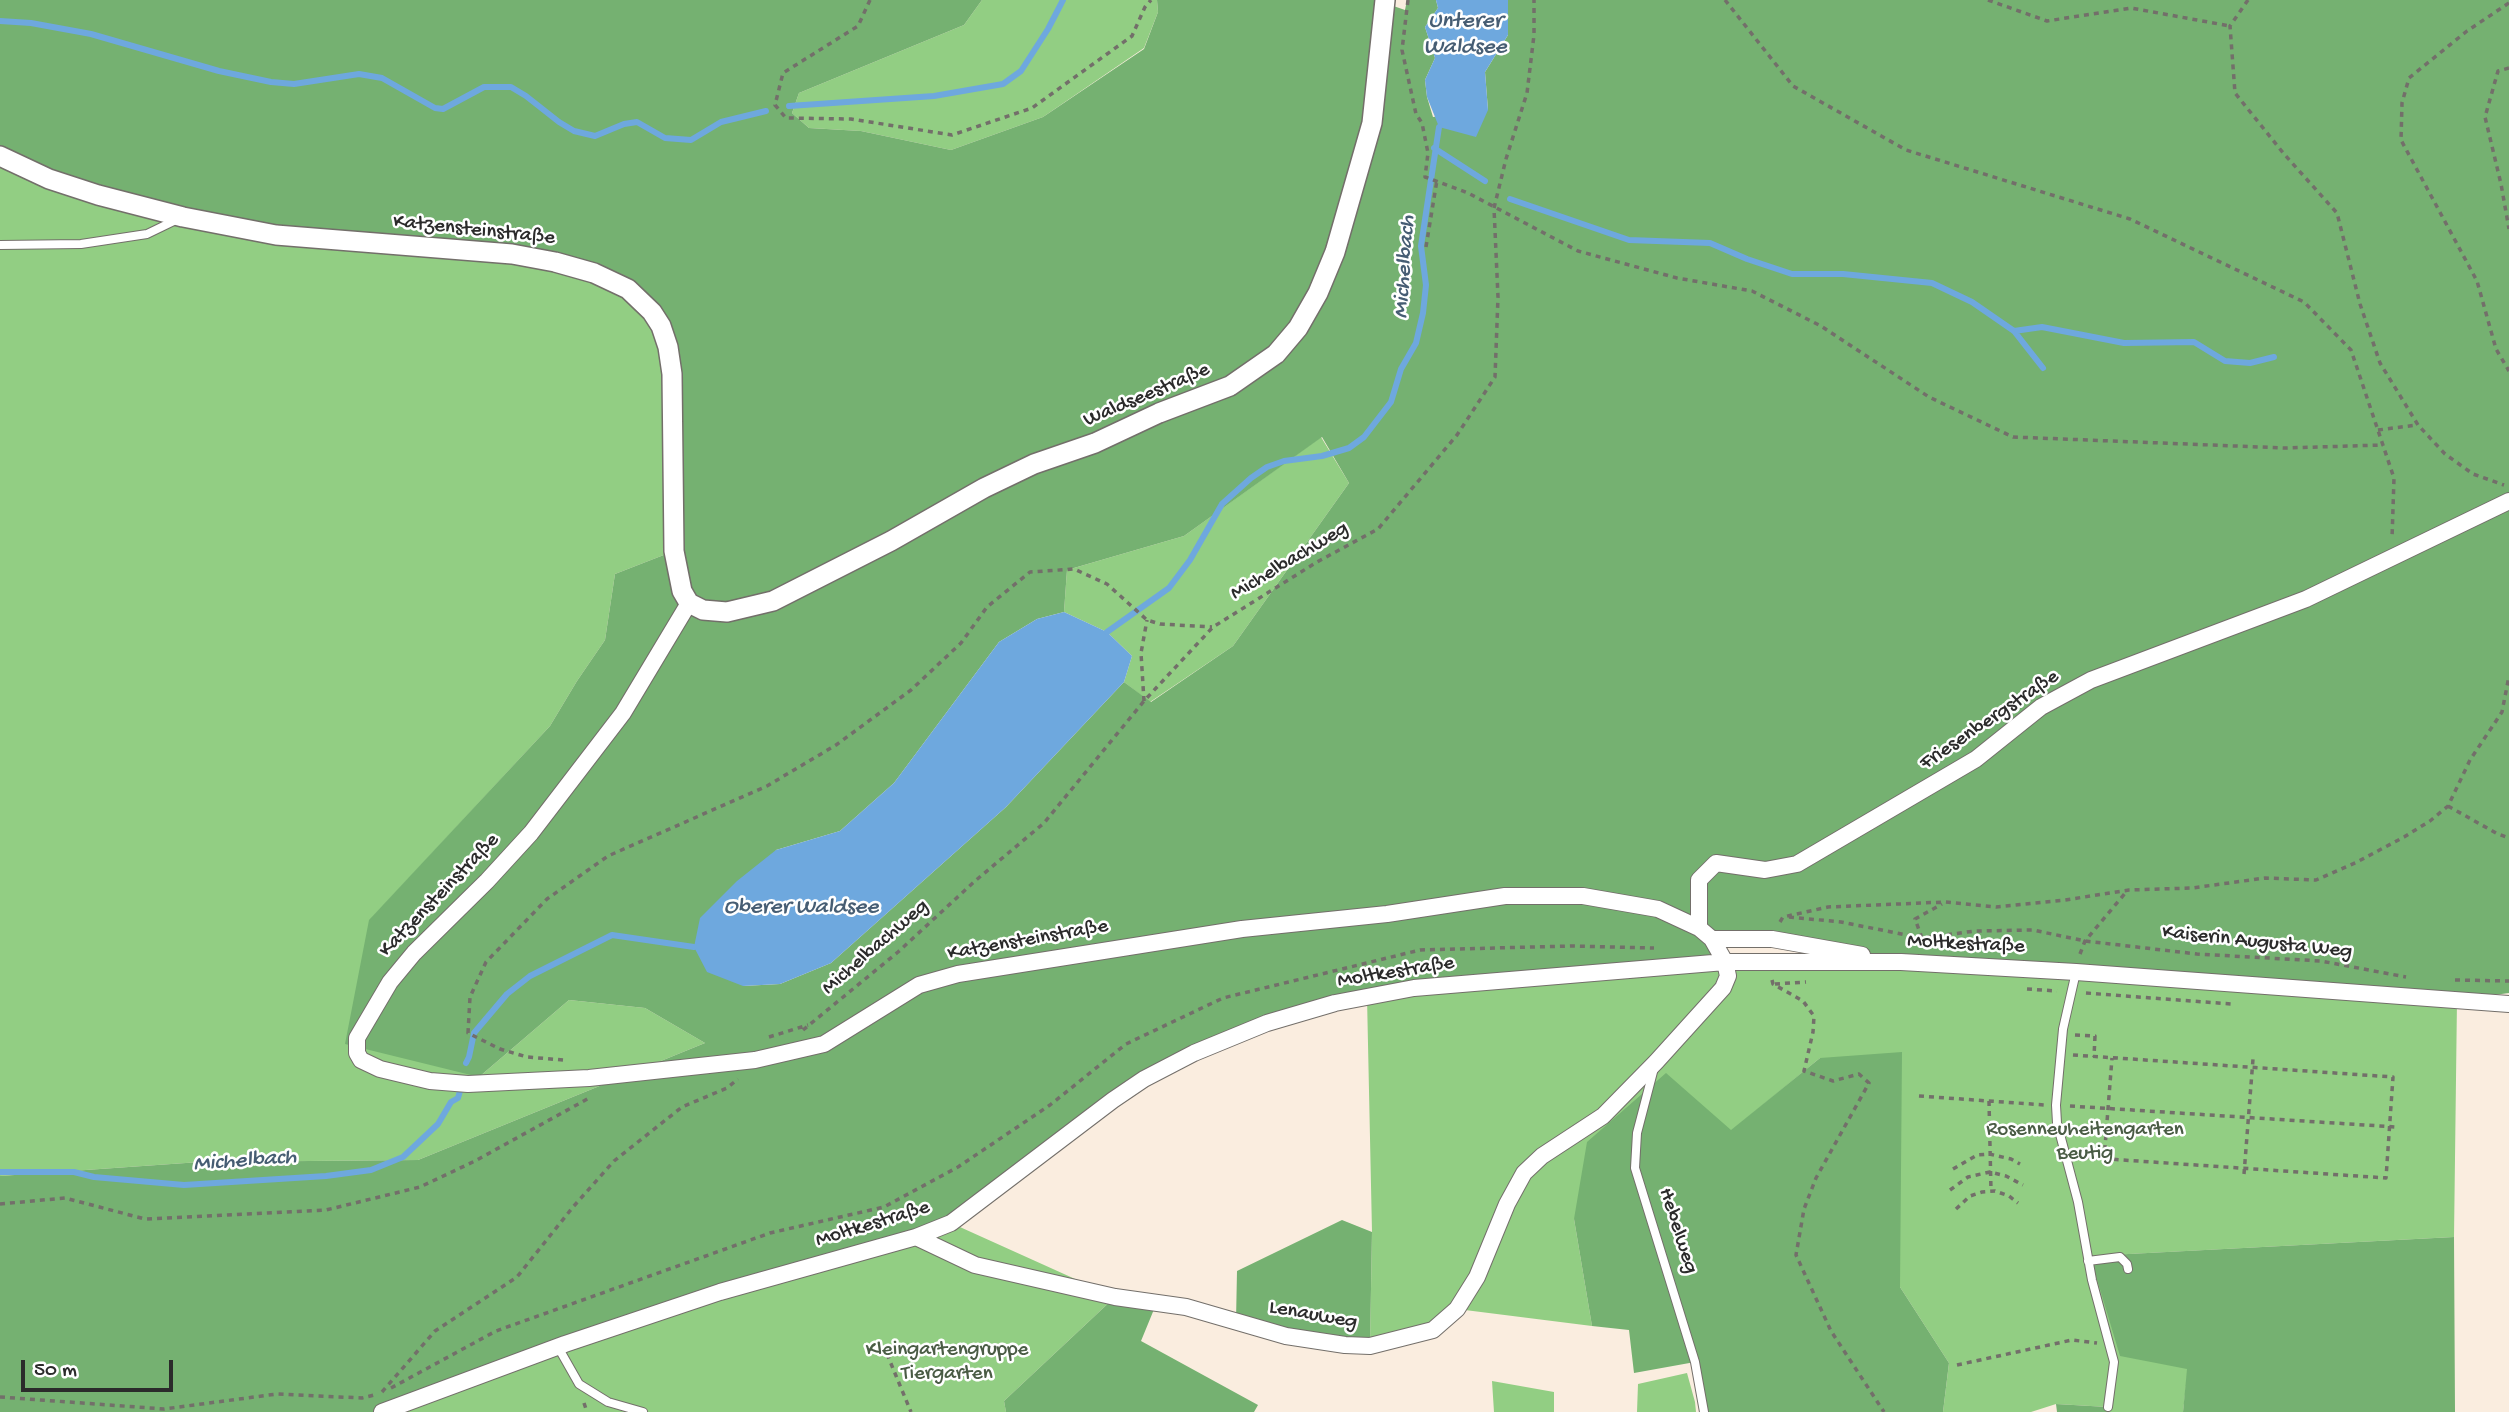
<!DOCTYPE html>
<html>
<head>
<meta charset="utf-8">
<style>
  body { margin:0 }
  #map { position:relative; width:2509px; height:1412px; overflow:hidden; background:#faeddf; font-family:"Gochi Hand",sans-serif }
  canvas { display:block }
  .scale { position:absolute; left:21px; top:1360px; width:152px; height:32px; box-sizing:border-box; border:4px solid #2b2b2b; border-top:0; padding-left:9px; font-size:21px; line-height:24px; white-space:nowrap; color:#2b2b2b; -webkit-text-stroke:5px #fff; paint-order:stroke }
</style>
</head>
<body>
<div id="map">
<canvas width="2509" height="1412"></canvas>
<div class="scale">50 m</div>
</div>
<script>
const c = document.querySelector('canvas').getContext('2d');
c.lineJoin = 'round';
function paint(path, color) { c.fillStyle = color; c.fill(path, 'evenodd'); }
const poly = rows => new Path2D(rows.map(r => 'M' + r).join(''));
function strokePath(path, color, width, dash) { c.strokeStyle = color; c.lineWidth = width; c.lineCap = dash ? 'butt' : 'round'; c.setLineDash(dash || []); c.stroke(path); }
function label(font, color, halo, rows, align = 'center') {
  c.font = font + ' "Gochi Hand",sans-serif'; c.lineWidth = 5; c.setLineDash([]); c.textBaseline = 'middle'; c.strokeStyle = halo; c.fillStyle = color; for (const [text, x, y, turn = 0] of rows) {
    c.save(); c.translate(x, y); c.rotate((+turn || 0) * Math.PI / 180); c.textAlign = isNaN(turn) ? turn : align; if (halo) c.strokeText(text, 0, 0); c.fillText(text, 0, 0); c.restore();
  }
}
const green = poly([
  [982,0,1157,0,1158,12,1144,48,1043,117,951,150,861,131,809,128,792,113,799,93,964,25],
  [0,156,594,273,661,326,674,551,615,574,605,640,577,681,550,726,370,920,479,1077,569,1000,645,1008,705,1043,418,1160,200,1162,0,1176],
  [1321,437,1349,483,1233,646,1150,702,1124,682,1132,656,1107,632,1064,612,1067,570,1184,536],
  [1768,963,2457,1000,2454,1237,2091,1256,2188,1368,2183,1412,2109,1412,2108,1407,2056,1404,2031,1412,1943,1412,1949,1363,1900,1287,1899,1249,1820,1058,1731,1131,1574,1219,1592,1326,1457,1309,1433,1330,1370,1346,1372,1232,1367,997],
  [951,1223,1115,1297,1004,1401,1006,1412,382,1412],
  [1687,1373,1695,1402,1696,1412,1637,1412,1638,1384],
  [1492,1381,1554,1392,1554,1412,1494,1412]
]);
const forest = poly([
  [0,0,982,0,964,25,799,93,792,113,809,128,861,131,951,150,1043,117,1144,49,1158,12,1157,0,1376,0,1405,10,1407,0,1436,0,1438,8,1425,27,1435,58,1425,80,1427,97,1433,117,1488,110,1485,72,1508,35,1508,0,2509,0,2509,993,2457,1000,1901,962,1713,939,1725,962,1335,1003,1144,1079,951,1223,720,1292,382,1412,0,1412,0,1176,200,1162,418,1160,705,1043,645,1008,569,1000,479,1077,345,1044,369,920,550,726,577,681,605,640,615,574,674,551,661,326,594,273,183,217,0,156],
  [1322,437,1349,483,1233,646,1151,702,1124,682,1006,807,831,963,780,984,743,986,776,850,840,831,894,783,999,642,1037,619,1064,612,1067,570,1184,536],
  [1902,1052,1900,1287,1949,1363,1943,1412,1704,1412,1695,1362,1634,1373,1629,1330,1592,1326,1574,1219,1587,1142,1666,1073,1731,1130,1820,1058],
  [1342,1220,1372,1232,1370,1346,1236,1321,1237,1271],
  [2454,1237,2455,1412,2183,1412,2187,1369,2120,1356,2090,1256],
  [1115,1297,1157,1302,1141,1341,1258,1405,1254,1412,1006,1412,1004,1401],
  [2056,1404,2108,1407,2109,1412,2057,1412]
]);
const water = poly([
  [1436,0,1508,0,1508,35,1485,72,1488,110,1476,137,1439,127,1427,97,1425,80,1435,58,1425,27,1438,8],
  [1064,612,1107,632,1132,656,1124,682,1006,807,831,963,780,984,743,986,707,972,694,947,700,918,737,881,776,850,840,831,894,783,999,642,1037,619]
]);
const stream = poly([
  [0,21,31,23,91,34,219,71,271,82,294,84,359,74,382,78,435,108,443,109,484,87,511,87,526,96,559,122,574,131,595,136,624,124,637,122,665,138,691,140,721,122,766,111],
  [789,106,934,96,1003,84,1021,71,1048,29,1063,0],
  [1434,148,1485,181],
  [1510,199,1629,240,1710,243,1747,259,1792,274,1843,274,1932,283,1972,302,2014,331,2043,368],
  [2014,331,2042,327,2124,343,2194,342,2225,361,2250,363,2274,357],
  [1107,632,1169,588,1190,560,1222,504,1251,478,1267,467,1284,461,1322,456,1349,448,1364,437,1391,402,1401,369,1416,343,1423,313,1426,285,1421,246,1439,127],
  [466,1063,469,1057,474,1033,507,994,530,976,612,935,694,947],
  [0,1172,74,1172,94,1177,184,1185,326,1176,371,1170,403,1157,438,1124,451,1102,458,1098,460,1091]
]);
const path = poly([
  [870,0,858,26,783,73,775,105,786,118,851,119,952,135,1032,108,1132,36,1145,7,1151,0],
  [1408,0,1402,50,1416,114,1422,123,1428,153,1425,177,1468,193,1578,251,1677,278,1752,291,1821,326,1929,397,2013,437,2285,448,2383,445],
  [1725,0,1793,86,1906,150,2130,219,2304,302,2351,350,2394,478,2392,539],
  [1988,0,2047,21,2131,8,2230,26],
  [2248,0,2230,26,2235,93,2284,154,2337,213,2360,304,2380,363,2418,425,2445,454,2473,474,2504,485],
  [2509,3,2467,31,2409,78,2402,103,2401,140,2477,281,2496,349,2509,371],
  [2509,68,2498,71,2485,117,2501,184,2509,229],
  [1426,247,1437,180],
  [2378,430,2417,425],
  [1144,701,1141,653,1147,620],
  [2448,806,2496,833,2509,838],
  [1789,917,1841,922,1922,938,1975,931,2033,930,2085,941,2197,954,2321,961,2406,977],
  [1780,922,1783,917,1828,907,1945,902,1996,907,2065,900,2129,890,2192,888,2265,878,2316,880,2357,862,2404,837,2430,821,2448,806,2470,760,2502,712,2509,676],
  [1922,938,1915,919,1942,904],
  [2080,954,2085,941,2127,891],
  [1772,980,1773,984,1803,1001,1814,1016,1813,1032,1804,1071,1833,1081,1859,1074,1869,1083,1816,1178,1804,1209,1796,1255,1831,1331,1884,1412],
  [2455,980,2509,981],
  [1775,984,1806,982],
  [2027,989,2057,991],
  [2086,993,2232,1004],
  [803,1030,898,952,975,881,1044,823,1144,701,1213,627,1317,562,1378,529,1457,435,1495,377,1498,297,1494,208,1506,159,1527,93,1534,35,1534,0],
  [2075,1035,2095,1036,2094,1057],
  [769,1037,808,1025],
  [2073,1055,2393,1077,2386,1178,2079,1157],
  [563,1060,527,1057,500,1049,468,1033,470,997,486,962,547,899,608,856,767,786,836,745,911,690,961,643,987,607,1030,572,1074,569,1107,584,1147,620,1160,624,1212,627],
  [1919,1096,2045,1105],
  [1989,1101,1991,1191],
  [2070,1106,2396,1127],
  [2104,1160,2112,1058],
  [1953,1169,1977,1155,1989,1154,2011,1159,2020,1164],
  [2244,1174,2253,1059],
  [1950,1190,1968,1177,1990,1172,2006,1176,2023,1185],
  [0,1204,65,1198,145,1219,326,1210,420,1187,475,1161,591,1097],
  [1956,1209,1970,1196,1982,1192,1995,1191,2009,1196,2018,1203],
  [887,1354,911,1412],
  [1957,1365,2072,1340,2097,1343],
  [391,1388,496,1331,770,1233,884,1207,958,1167,1050,1105,1126,1044,1223,998,1420,950,1570,946,1654,948],
  [382,1392,435,1331,517,1277,573,1207,614,1161,682,1107,727,1088,738,1079],
  [0,1397,164,1409,277,1394,362,1398,374,1395],
  [584,1403,587,1412]
]);
const service = poly([
  [0,245,81,244,147,234,178,219],
  [2076,972,2063,1029,2056,1105,2057,1123,2078,1202,2092,1280,2114,1362,2108,1407],
  [1654,1068,1637,1133,1635,1168,1695,1362,1704,1412],
  [2088,1261,2120,1257,2127,1264,2128,1269],
  [558,1347,579,1384,608,1402,643,1412]
]);
const minor = poly([
  [689,603,623,713,531,833,487,881,414,953,390,982,357,1038,357,1053,361,1060,380,1069,430,1081,468,1084,589,1078,755,1060,824,1044,919,985,958,974,1242,929,1387,914,1505,896,1583,896,1658,909,1699,928,1712,939,1725,962,1728,976,1723,988,1656,1062,1603,1116,1542,1156,1524,1173,1507,1204,1477,1277,1457,1309,1433,1330,1370,1346,1345,1345,1286,1336,1186,1307,1115,1297,975,1265,916,1237],
  [1699,928,1699,880,1716,863,1765,870,1797,864,1976,759,2041,707,2091,680,2306,599,2509,501],
  [1712,939,1772,939,1862,955],
  [382,1412,565,1344,720,1292,916,1237,951,1223,1113,1100,1144,1079,1194,1053,1267,1023,1335,1003,1414,988,1725,962,1901,962,2076,972,2509,1004]
]);
const tertiary = poly([
  [0,156,49,179,98,195,183,217,276,235,512,254,555,262,594,273,628,289,652,312,661,326,668,347,672,374,674,551,682,591,689,603,703,610,727,612,773,601,891,541,984,488,1034,464,1095,443,1159,413,1230,386,1276,354,1298,328,1318,293,1335,252,1372,123,1385,0]
]);
const streetNames = [
  ["Katzensteinstraße",474,231,6],
  ["Waldseestraße",1147,396,-23],
  ["Michelbachweg",1290,562,-31],
  ["Friesenbergstraße",1990,721,-34],
  ["Katzensteinstraße",440,896,-46],
  ["Katzensteinstraße",1028,941,-10],
  ["Kaiserin Augusta Weg",2257,943,6],
  ["Moltkestraße",1966,945,3],
  ["Michelbachweg",876,948,-41],
  ["Moltkestraße",1396,973,-9],
  ["Moltkestraße",873,1225,-17],
  ["Hebelweg",1677,1231,72],
  ["Lenauweg",1313,1316,10]
];
const parkNames = [
  ["Rosenneuheitengarten",2085,1131],
  ["Beutig",2085,1155],
  ["Kleingartengruppe",947,1351],
  ["Tiergarten",947,1375]
];
const waterNames = [
  ["Unterer",1465,22],
  ["Waldsee",1465,48],
  ["Michelbach",1406,267,-86],
  ["Oberer Waldsee",801,908],
  ["Michelbach",245,1162,-4]
];
paint(green, '#92ce83');
paint(forest, '#75b171');
paint(water, '#6ea8de');
strokePath(stream, '#6ea8de', 6);
strokePath(service, '#736f6a', 10);
strokePath(minor, '#736f6a', 18);
strokePath(tertiary, '#736f6a', 22);
strokePath(path, '#736f6a', 3.5, [5, 5]);
strokePath(service, '#fff', 8);
strokePath(minor, '#fff', 16);
strokePath(tertiary, '#fff', 19);
label('21px', '#2b2b2b', '#fff', streetNames);
label('21px', '#4a5c45', '#fff', parkNames);
label('italic 23px', '#465d73', '#fff', waterNames);
</script>
</body>
</html>
